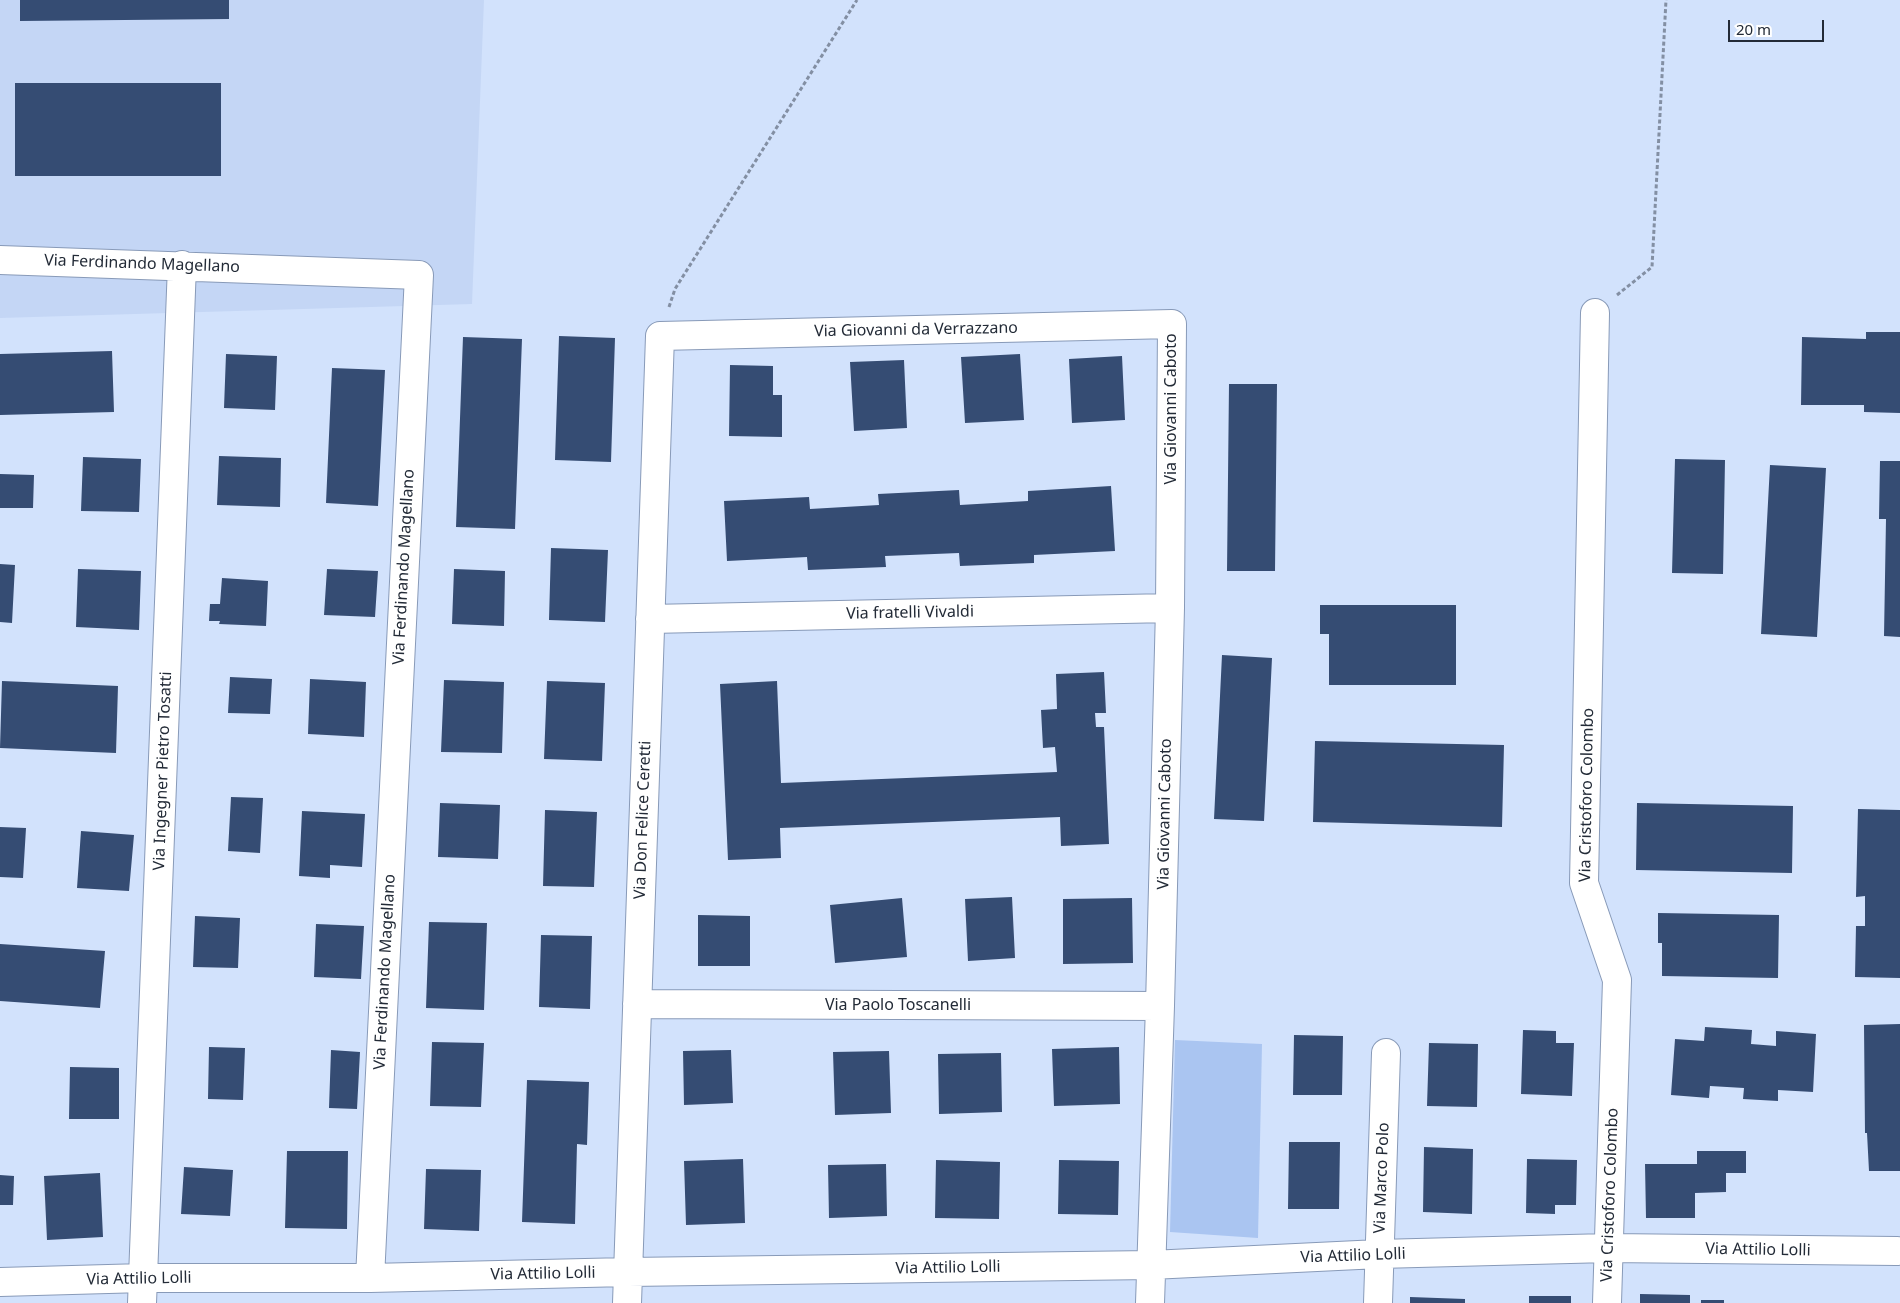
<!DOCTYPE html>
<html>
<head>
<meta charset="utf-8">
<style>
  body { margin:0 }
  #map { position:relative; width:1900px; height:1303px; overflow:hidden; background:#d2e2fc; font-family:"Noto Sans",sans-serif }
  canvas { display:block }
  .scale { position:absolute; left:1728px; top:20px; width:96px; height:22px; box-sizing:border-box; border:2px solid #232b37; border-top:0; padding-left:6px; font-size:15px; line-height:18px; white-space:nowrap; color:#232b37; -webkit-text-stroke:4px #fff; paint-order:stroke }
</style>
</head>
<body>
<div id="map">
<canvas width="1900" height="1303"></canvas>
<div class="scale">20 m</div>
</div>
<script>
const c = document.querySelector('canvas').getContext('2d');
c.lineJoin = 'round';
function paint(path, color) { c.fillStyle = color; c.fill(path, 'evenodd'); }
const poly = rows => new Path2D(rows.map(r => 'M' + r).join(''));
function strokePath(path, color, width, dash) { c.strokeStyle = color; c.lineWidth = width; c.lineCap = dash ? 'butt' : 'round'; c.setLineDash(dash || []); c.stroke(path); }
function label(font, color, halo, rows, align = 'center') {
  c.font = font + ' "Noto Sans",sans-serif'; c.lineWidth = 5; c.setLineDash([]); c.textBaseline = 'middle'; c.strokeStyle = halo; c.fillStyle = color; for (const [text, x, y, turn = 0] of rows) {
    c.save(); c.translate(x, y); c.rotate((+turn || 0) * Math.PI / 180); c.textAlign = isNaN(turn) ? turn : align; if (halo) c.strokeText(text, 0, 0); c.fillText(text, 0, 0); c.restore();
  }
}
const built = poly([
  [0,0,484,0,472,304,0,318]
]);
const green = poly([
  [1175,1040,1262,1044,1258,1238,1170,1232]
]);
const building = poly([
  [20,0,229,0,229,19,20,21],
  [15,83,221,83,221,176,15,176],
  [1866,332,1900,332,1900,413,1864,412,1864,405,1801,405,1802,337,1866,339],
  [559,336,615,338,611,462,555,460],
  [463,337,522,339,515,529,456,527],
  [112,351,114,412,0,415,0,354],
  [226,354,277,356,275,410,224,408],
  [1020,354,1024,420,965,423,961,357],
  [1122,356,1125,420,1072,423,1069,359],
  [904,360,907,428,854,431,850,362],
  [730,365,773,366,773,395,782,395,782,437,729,436],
  [332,368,385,370,378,506,326,503],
  [1229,384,1277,384,1275,571,1227,571],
  [219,456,281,458,280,507,217,505],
  [83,457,141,459,139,512,81,511],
  [1675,459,1725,460,1723,574,1672,573],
  [1880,461,1900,461,1900,637,1884,636,1886,519,1879,519],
  [1770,465,1826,468,1817,637,1761,634],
  [0,474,34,475,33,508,0,508],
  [1111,486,1115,551,1034,555,1034,563,960,566,959,553,885,556,886,567,808,570,807,557,727,561,724,501,809,497,810,509,879,505,878,494,959,490,960,505,1028,501,1028,491],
  [551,548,608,550,605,622,549,620],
  [0,564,15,565,12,623,0,622],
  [78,569,141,571,139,630,76,627],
  [327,569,378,571,375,617,324,615],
  [454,569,505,571,504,626,452,624],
  [222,578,268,581,266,626,219,624,220,621,209,621,210,604,220,604],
  [1320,605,1456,605,1456,685,1329,685,1329,634,1320,634],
  [1222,655,1272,658,1264,821,1214,819],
  [1104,672,1106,713,1095,713,1096,727,1104,727,1109,844,1061,846,1060,817,780,828,781,858,728,860,720,684,777,681,781,783,1057,772,1055,747,1043,748,1041,710,1057,709,1056,674],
  [230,677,272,679,270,714,228,713],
  [310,679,366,682,364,737,308,734],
  [444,680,504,682,502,753,441,752],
  [2,681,118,686,116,753,0,748],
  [547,681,605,683,602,761,544,759],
  [1315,741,1504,745,1502,827,1313,822],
  [231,797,263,798,260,853,228,851],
  [440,803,500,805,498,859,438,857],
  [1637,803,1793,806,1792,873,1636,870],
  [1858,809,1900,810,1900,978,1855,977,1856,926,1865,926,1865,896,1856,897],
  [545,810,597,812,594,887,543,886],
  [302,811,365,814,362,867,330,865,330,878,299,876],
  [0,827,26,828,23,878,0,877],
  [81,831,134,835,129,891,77,888],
  [1012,897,1015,958,968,961,965,899],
  [902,898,907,957,835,963,830,905],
  [1132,898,1133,963,1063,964,1063,899],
  [1658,913,1779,915,1778,978,1662,976,1662,943,1658,943],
  [698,915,750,916,750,966,698,966],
  [195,916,240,918,238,968,193,967],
  [429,922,487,923,484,1010,426,1008],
  [316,924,364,926,361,979,314,977],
  [541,935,592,936,590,1009,539,1007],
  [0,944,105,951,100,1008,0,1001],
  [1900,1024,1900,1171,1869,1171,1867,1133,1865,1133,1864,1025],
  [1705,1027,1752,1030,1751,1044,1776,1046,1776,1031,1816,1034,1813,1092,1778,1090,1778,1101,1743,1099,1744,1088,1710,1086,1709,1098,1671,1095,1675,1039,1704,1041],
  [1523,1030,1556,1031,1556,1043,1574,1043,1572,1096,1521,1094],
  [1294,1035,1343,1036,1342,1095,1293,1095],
  [432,1042,484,1043,481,1107,430,1106],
  [1429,1043,1478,1044,1477,1107,1427,1106],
  [209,1047,245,1048,243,1100,208,1099],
  [1119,1047,1120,1104,1054,1106,1052,1049],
  [331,1050,360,1052,357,1109,329,1108],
  [731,1050,733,1103,684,1105,683,1051],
  [889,1051,891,1113,835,1115,833,1052],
  [1001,1053,1002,1112,939,1114,938,1054],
  [70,1067,119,1068,119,1119,69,1119],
  [527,1080,589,1082,587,1145,577,1144,575,1224,522,1222],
  [1289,1142,1340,1142,1339,1209,1288,1209],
  [1424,1147,1473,1149,1472,1214,1423,1212],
  [287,1151,348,1151,347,1229,285,1228],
  [1697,1151,1746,1151,1746,1173,1726,1173,1726,1192,1695,1193,1695,1218,1646,1218,1645,1164,1697,1164],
  [743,1159,745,1223,686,1225,684,1161],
  [1527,1159,1577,1160,1576,1205,1555,1205,1555,1214,1526,1213],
  [936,1160,1000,1162,999,1219,935,1218],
  [1059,1160,1119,1161,1118,1215,1058,1214],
  [886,1164,887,1216,829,1218,828,1165],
  [184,1167,233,1170,230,1216,181,1214],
  [426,1169,481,1170,479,1231,424,1229],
  [100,1173,103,1237,47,1240,44,1176],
  [0,1175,14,1176,13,1205,0,1205],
  [1640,1294,1690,1295,1690,1303,1640,1303],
  [1529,1296,1571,1296,1571,1303,1529,1303],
  [1410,1297,1465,1299,1465,1303,1410,1303],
  [1701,1300,1724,1300,1724,1303,1701,1303]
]);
const path = poly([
  [1617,295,1652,267,1666,0],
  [669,307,675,289,857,0]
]);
const minor = poly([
  [0,260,419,275,370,1278],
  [1595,313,1584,883,1617,980,1607,1303],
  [650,619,1170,608],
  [637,1004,1160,1006],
  [0,1282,144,1278,370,1278,628,1272,1151,1265,1379,1254,1608,1248,1897,1251],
  [142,1303,182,265],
  [627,1303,660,336,1172,324,1170,608,1160,1006,1150,1303],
  [1378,1303,1386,1053]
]);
const streetNames = [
  ["Via Ferdinando Magellano",142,264,2],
  ["Via Giovanni da Verrazzano",916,330,-1],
  ["Via Giovanni Caboto",1171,409,-90],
  ["Via Ferdinando Magellano",404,567,-87],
  ["Via fratelli Vivaldi",910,613,-1],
  ["Via Ingegner Pietro Tosatti",163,771,-88],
  ["Via Cristoforo Colombo",1587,795,-89],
  ["Via Giovanni Caboto",1165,814,-89],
  ["Via Don Felice Ceretti",643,820,-88],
  ["Via Ferdinando Magellano",385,972,-87],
  ["Via Paolo Toscanelli",898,1005],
  ["Via Marco Polo",1382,1178,-88],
  ["Via Cristoforo Colombo",1610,1195,-88],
  ["Via Attilio Lolli",1758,1250,1],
  ["Via Attilio Lolli",1353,1256,-2],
  ["Via Attilio Lolli",948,1268,-1],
  ["Via Attilio Lolli",543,1274,-1],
  ["Via Attilio Lolli",139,1279,-1]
];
paint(built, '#c4d6f5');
paint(green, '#aac5f1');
paint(building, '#354c73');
strokePath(minor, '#889ab8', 30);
strokePath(path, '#838fa3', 3, [4, 2.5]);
strokePath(minor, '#fff', 28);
label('16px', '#232b37', '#fff', streetNames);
</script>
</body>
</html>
